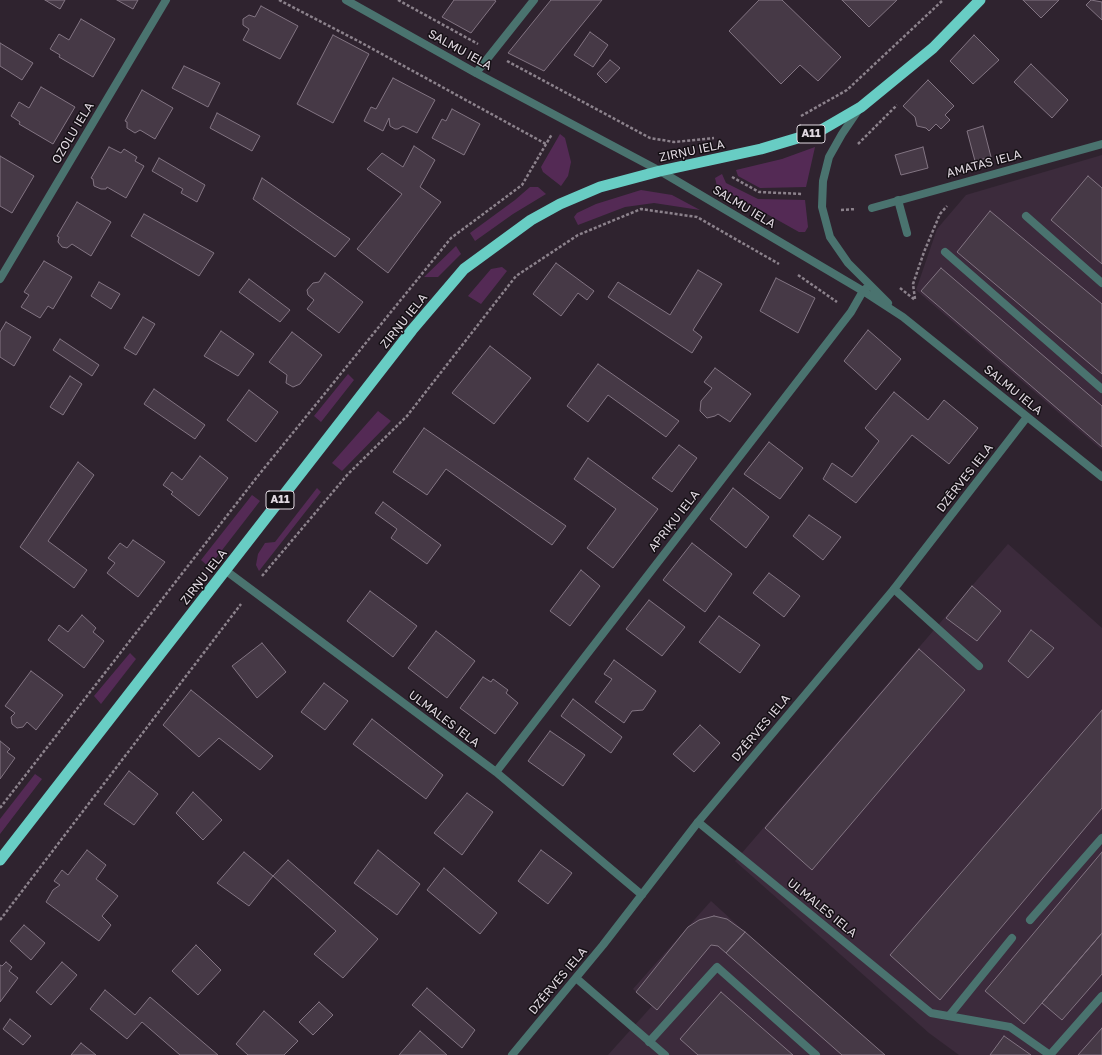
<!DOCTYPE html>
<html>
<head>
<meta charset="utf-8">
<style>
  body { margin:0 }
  canvas { display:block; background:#2f232f }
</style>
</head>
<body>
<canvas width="1102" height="1055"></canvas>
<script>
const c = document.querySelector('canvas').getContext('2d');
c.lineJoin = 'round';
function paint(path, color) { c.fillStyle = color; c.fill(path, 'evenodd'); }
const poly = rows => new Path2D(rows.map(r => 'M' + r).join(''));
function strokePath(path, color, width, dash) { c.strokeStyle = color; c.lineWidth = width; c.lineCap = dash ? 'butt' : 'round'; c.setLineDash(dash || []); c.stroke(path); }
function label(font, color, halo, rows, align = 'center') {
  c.font = font + ' "Golos Text",sans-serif'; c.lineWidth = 3; c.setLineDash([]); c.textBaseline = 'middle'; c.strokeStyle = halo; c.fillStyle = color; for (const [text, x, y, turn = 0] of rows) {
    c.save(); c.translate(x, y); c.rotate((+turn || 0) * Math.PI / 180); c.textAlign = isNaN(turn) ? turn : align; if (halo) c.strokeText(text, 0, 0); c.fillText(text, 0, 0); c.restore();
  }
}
const built = poly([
  [1102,155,1102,450,916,290,937,229,966,195],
  [1008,544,1102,628,1102,1055,959,1055,929,1033,735,861],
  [711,901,745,932,885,1055,608,1055,652,1006,633,989]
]);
const green = poly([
  [560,134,565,138,571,162,568,176,561,186,543,172,541,167],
  [815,147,806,187,760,188,738,176,736,170,782,159],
  [722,174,726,183,758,199,805,200,808,227,805,232,799,232,717,186,715,178],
  [530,187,538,187,546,194,513,214,475,241,470,233,515,200],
  [641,190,672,195,700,210,654,203,625,207,578,225,574,217,577,213,596,204],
  [456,246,461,254,438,277,424,277],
  [502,267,507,271,481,304,468,296,491,269],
  [348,374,354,380,321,422,314,416],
  [378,411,391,421,342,471,332,463],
  [317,488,321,492,259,571,256,565,258,554,265,543,275,542],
  [252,495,260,501,209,567,201,560],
  [130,653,136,659,101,704,94,696],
  [35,774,42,779,0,834,0,819]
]);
const building = poly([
  [45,0,65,0,60,9,45,0],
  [117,0,138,0,133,9,117,0],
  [454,0,494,0,496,1,471,33,442,17,454,0],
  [551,0,602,0,544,71,508,53,551,0],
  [759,0,782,0,841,57,818,81,800,65,781,84,729,31,759,0],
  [842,0,897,0,869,27,842,0],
  [1023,0,1059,0,1041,18,1023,0],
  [1091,0,1102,2,1102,20,1086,5,1091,0],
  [261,6,298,26,280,59,243,40,249,29,243,25,243,19,249,15,255,17,261,6],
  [81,19,115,39,93,77,59,57,60,55,50,49,59,34,69,40,81,19],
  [590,32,608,45,593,67,574,55,590,32],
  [333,35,369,54,333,123,297,104,333,35],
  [974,35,999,60,973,84,950,61,974,35],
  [0,43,33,63,22,80,0,66,0,43],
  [610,60,620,68,606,83,597,74,610,60],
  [1031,64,1068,100,1052,118,1014,82,1031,64],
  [184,66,220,83,208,107,172,88,184,66],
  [393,78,435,100,417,133,403,126,398,129,395,129,390,126,389,118,383,131,364,121,371,107,376,109,393,78],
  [928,80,954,106,945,115,950,120,941,129,936,124,929,131,926,128,917,126,915,117,903,106,928,80],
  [41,87,75,107,53,144,19,124,20,122,11,116,19,102,29,108,41,87],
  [142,90,173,108,155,139,140,130,135,133,127,128,127,122,125,121,142,90],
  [452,109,480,124,464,155,432,138,442,119,446,121,452,109],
  [217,113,260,136,252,151,210,128,217,113],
  [983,126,991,157,975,161,967,131,983,126],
  [414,146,435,160,420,187,441,202,388,273,357,249,402,194,367,169,382,153,403,167,414,146],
  [109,147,121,153,124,149,137,157,135,161,144,166,126,198,107,187,106,189,101,189,94,186,93,179,91,178,109,147],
  [923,147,928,168,901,175,895,155,923,147],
  [0,156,34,176,12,213,0,206,0,156],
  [159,158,205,185,197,202,181,193,183,189,152,171,159,158],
  [1088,176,1102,188,1102,264,1051,220,1088,176],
  [262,178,350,239,335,257,253,199,262,178],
  [77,202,111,222,91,256,72,244,67,248,62,247,58,242,59,237,57,236,77,202],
  [990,211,1102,304,1102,374,957,252,990,211],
  [144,214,214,253,199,276,131,236,144,214],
  [44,261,72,277,53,309,48,306,40,318,21,307,29,295,24,292,44,261],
  [556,263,594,291,587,300,578,293,561,316,533,294,556,263],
  [941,268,1102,406,1102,447,921,291,941,268],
  [698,270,722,284,693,330,702,337,692,353,608,297,618,282,670,315,698,270],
  [325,273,363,302,339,333,307,309,314,300,308,295,307,290,313,283,319,282,325,273],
  [776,278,815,298,798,333,760,311,776,278],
  [249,279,290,310,280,322,239,292,249,279],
  [99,282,120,294,111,309,91,296,99,282],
  [143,317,155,324,136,355,124,348,143,317],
  [6,322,31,337,14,366,0,357,0,332,6,322],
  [868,330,901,359,876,390,844,361,868,330],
  [221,331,254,354,238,376,204,356,221,331],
  [292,332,322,355,300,384,293,387,286,383,287,375,269,362,292,332],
  [60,339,99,365,92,376,53,350,60,339],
  [490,346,531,378,494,424,452,393,490,346],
  [598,364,679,421,666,437,608,395,588,422,567,406,598,364],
  [715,368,751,394,730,422,718,414,715,416,707,418,700,411,701,401,712,388,704,382,715,368],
  [70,376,82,384,63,415,50,407,70,376],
  [154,389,205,425,195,439,144,404,154,389],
  [249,390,278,412,256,442,227,420,249,390],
  [894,392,928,420,944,400,978,428,949,464,912,435,856,503,823,479,832,463,852,477,879,441,865,428,894,392],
  [424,428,566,526,552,545,446,469,427,495,393,472,424,428],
  [769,442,803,468,780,499,744,474,769,442],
  [679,445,697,458,672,492,652,478,679,445],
  [200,456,228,478,199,516,171,494,173,492,163,485,172,472,182,480,200,456],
  [588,458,658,509,613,568,587,548,616,509,574,479,588,458],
  [78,462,94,475,48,541,87,570,74,588,20,547,78,462],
  [733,488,769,517,746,548,710,519,733,488],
  [383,502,441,545,427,564,391,538,397,529,375,513,383,502],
  [809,515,841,537,823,560,793,536,809,515],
  [133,540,165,562,138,597,107,573,115,563,108,558,120,543,127,548,133,540],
  [692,543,732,574,705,612,663,580,692,543],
  [581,570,600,586,570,626,550,611,581,570],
  [769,573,800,596,784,617,753,593,769,573],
  [972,586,1001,611,977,641,946,618,972,586],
  [370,591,417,626,393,657,347,621,370,591],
  [649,600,685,627,662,656,626,629,649,600],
  [82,615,96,628,93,632,104,641,84,668,48,640,59,625,68,632,82,615],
  [719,616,760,645,740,673,699,642,719,616],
  [1031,630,1054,648,1028,678,1008,661,1031,630],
  [436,631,475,661,447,698,408,668,436,631],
  [262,643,286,672,257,698,232,666,262,643],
  [919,649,965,690,812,870,765,828,919,649],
  [614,660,656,691,643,710,632,711,624,723,595,702,612,679,604,674,614,660],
  [31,671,63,695,36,730,27,722,23,727,17,728,12,724,11,717,15,713,5,706,31,671],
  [483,677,491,682,493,679,508,690,506,693,518,703,495,734,460,708,483,677],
  [324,683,348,701,325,730,301,712,324,683],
  [191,690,273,756,260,770,219,738,199,757,163,725,191,690],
  [573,699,622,737,611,753,561,716,573,699],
  [1102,710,1102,808,940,1000,890,955,1102,710],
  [372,719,443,775,426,799,353,744,372,719],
  [700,725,720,743,694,772,673,754,700,725],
  [550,731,585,755,563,786,528,761,550,731],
  [0,741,10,749,7,752,15,758,0,779,0,741],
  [129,771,158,794,134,825,104,804,129,771],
  [193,792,222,820,203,840,176,813,193,792],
  [467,793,493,812,462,855,434,833,467,793],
  [87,850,106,865,96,879,118,896,102,916,111,925,99,941,46,902,53,890,60,885,54,881,62,870,68,875,87,850],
  [378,850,420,884,397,915,354,883,378,850],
  [541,850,572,873,548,904,518,881,541,850],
  [244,852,273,876,249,906,217,883,244,852],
  [1102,852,1102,933,1024,1024,985,991,1102,852],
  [288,860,378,939,343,978,314,954,336,931,273,876,288,860],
  [444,868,497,913,480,934,427,890,444,868],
  [714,916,727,919,745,932,726,953,718,946,711,945,657,1010,636,992,688,927,699,920,714,916],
  [24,925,45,943,31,960,10,941,24,925],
  [745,932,885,1055,842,1055,726,953,745,932],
  [1102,933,1102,974,1062,1020,1042,1003,1102,933],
  [196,945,221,970,198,995,172,971,196,945],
  [6,962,12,967,9,971,18,978,0,1002,0,965,2,966,6,962],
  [62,962,77,975,51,1005,36,992,62,962],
  [427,988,475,1030,462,1048,412,1005,427,988],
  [105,990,135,1015,150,997,218,1055,180,1055,142,1022,127,1039,90,1009,105,990],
  [721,992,793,1055,698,1055,680,1039,721,992],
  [319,1002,333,1015,313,1035,299,1022,319,1002],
  [264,1011,298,1041,284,1055,248,1055,236,1044,264,1011],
  [10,1019,31,1036,23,1045,3,1029,10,1019],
  [1102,1028,1102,1055,1078,1055,1102,1028],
  [420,1031,447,1055,399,1055,420,1031],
  [1004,1036,1031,1055,990,1055,1004,1036],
  [81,1043,96,1055,71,1055,81,1043]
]);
const path = poly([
  [279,0,360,42,546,144],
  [398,0,478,44],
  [507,61,650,138,674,142,714,138],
  [801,116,847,90,943,0],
  [858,144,897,105],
  [732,177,759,192,802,194],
  [841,210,856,209],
  [798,275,837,302],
  [900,288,915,300],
  [915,299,913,284,924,252,940,214,947,206],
  [262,576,348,474,407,416,516,276,578,235,641,209,697,217,779,264],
  [0,808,257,477,451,238,522,185,552,134],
  [0,920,241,604]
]);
const service = poly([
  [898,200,907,233],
  [1026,216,1102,283],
  [945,252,1102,389],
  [894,589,979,666],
  [698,822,931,1013,1010,1027,1050,1055],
  [1030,920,1102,838],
  [576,978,665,1055],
  [949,1016,1012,938],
  [649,1042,717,967,816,1055],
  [1050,1055,1102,996]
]);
const minor = poly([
  [346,0,476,73,660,171,863,291,903,317,1102,477],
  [476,73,534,0],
  [859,109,842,134,829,157,823,181,822,207,830,237,848,263,888,303],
  [872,208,1102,144],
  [0,279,166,0],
  [225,570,496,772,642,895],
  [496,772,851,312,863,291,870,285],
  [512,1055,603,945,698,822,894,589,1027,417]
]);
const trunk = poly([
  [0,860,412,330,464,269,531,220,560,204,600,187,660,171,761,149,818,132,861,107,933,48,980,0]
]);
const shields = [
  [811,134,28],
  [280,500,28]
];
const shieldNames = [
  ["A11",811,134],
  ["A11",280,500]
];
const streetNames = [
  ["SALMU IELA",460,50,29],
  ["OZOLU IELA",73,133,-59],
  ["ZIRŅU IELA",692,151,-12],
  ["AMATAS IELA",984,164,-15],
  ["SALMU IELA",744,207,31],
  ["ZIRŅU IELA",404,321,-51],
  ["SALMU IELA",1013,390,39],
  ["DZĒRVES IELA",965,478,-52],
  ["APRIĶU IELA",674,521,-52],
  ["ZIRŅU IELA",204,577,-52],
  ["ULMALES IELA",444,719,37],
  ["DZĒRVES IELA",761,728,-50],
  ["ULMALES IELA",822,908,39],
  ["DZĒRVES IELA",558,981,-50]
];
paint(built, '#3c2b3c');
paint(green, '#542a55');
paint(building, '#463946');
strokePath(building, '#827482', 1);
strokePath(path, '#8c828c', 2.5, [3, 2]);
strokePath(service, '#4a736f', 8);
strokePath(minor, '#4a736f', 8);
strokePath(trunk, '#68cdc4', 11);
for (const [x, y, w] of shields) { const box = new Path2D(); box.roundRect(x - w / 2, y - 9, w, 18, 3); c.fillStyle = '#140f14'; c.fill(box); strokePath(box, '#e0d8e0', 1); }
label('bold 11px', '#e0d8e0', null, shieldNames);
label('12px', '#e0d8e0', '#140f14', streetNames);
</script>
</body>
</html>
